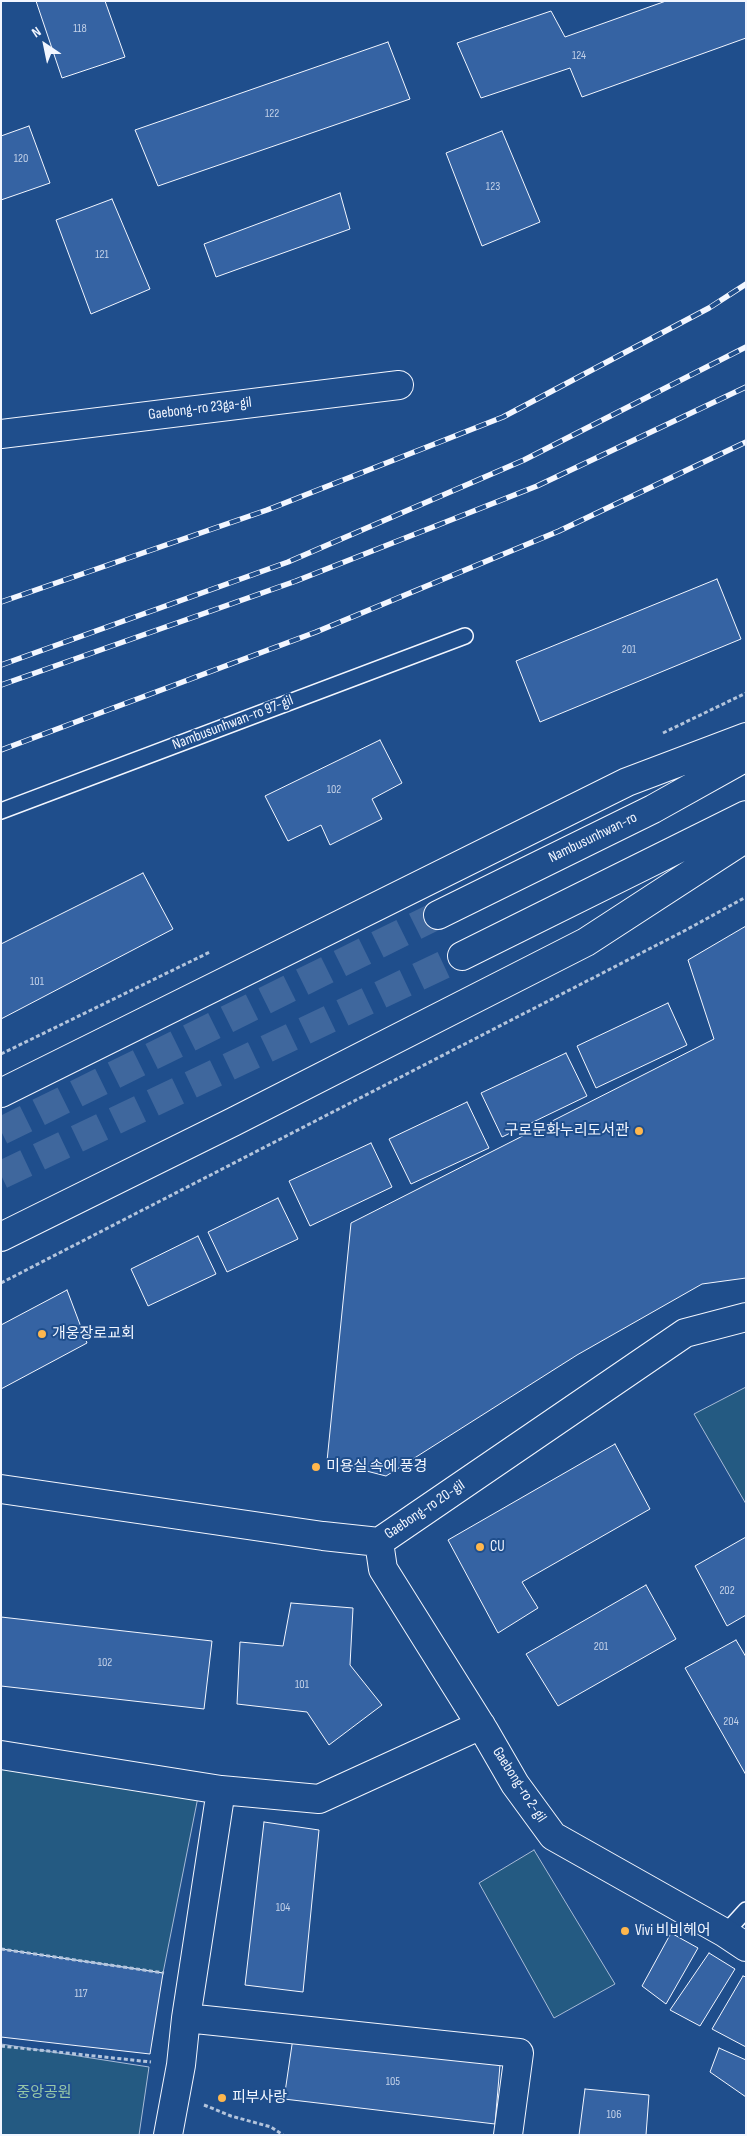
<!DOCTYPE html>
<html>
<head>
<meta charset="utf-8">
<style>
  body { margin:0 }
  #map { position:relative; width:747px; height:2136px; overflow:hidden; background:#1f4e8c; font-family:"Sofia Sans Condensed",sans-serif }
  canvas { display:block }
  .frame { position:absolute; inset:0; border:2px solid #f2f6ff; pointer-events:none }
  .north { position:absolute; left:20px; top:20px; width:50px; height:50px; -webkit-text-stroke:4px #1f4e8c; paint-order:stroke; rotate:326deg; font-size:14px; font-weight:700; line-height:20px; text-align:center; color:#f2f6ff }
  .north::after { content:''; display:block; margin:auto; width:18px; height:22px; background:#f2f6ff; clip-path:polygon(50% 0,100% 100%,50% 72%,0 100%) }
</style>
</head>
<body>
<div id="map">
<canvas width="747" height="2136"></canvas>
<div class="frame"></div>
<div class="north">N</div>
</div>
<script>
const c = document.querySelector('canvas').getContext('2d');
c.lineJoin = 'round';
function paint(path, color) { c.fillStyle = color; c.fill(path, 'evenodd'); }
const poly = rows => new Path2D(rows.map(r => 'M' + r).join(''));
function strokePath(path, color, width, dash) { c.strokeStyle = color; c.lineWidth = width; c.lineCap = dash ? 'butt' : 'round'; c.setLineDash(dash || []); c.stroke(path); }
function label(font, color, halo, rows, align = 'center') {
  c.font = font + ' "Sofia Sans Condensed","Noto Sans KR",sans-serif'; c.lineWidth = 4; c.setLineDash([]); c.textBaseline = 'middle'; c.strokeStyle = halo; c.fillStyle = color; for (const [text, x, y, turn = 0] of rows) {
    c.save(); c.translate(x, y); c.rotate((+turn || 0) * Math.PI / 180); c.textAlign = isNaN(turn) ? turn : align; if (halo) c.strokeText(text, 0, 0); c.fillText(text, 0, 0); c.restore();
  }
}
const green = poly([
  [746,1387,746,1504,694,1414,746,1387],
  [1,1755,200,1787,163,1973,1,1949,1,1755],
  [534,1850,615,1984,554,2018,479,1883,534,1850],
  [1,2044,149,2067,139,2135,1,2135,1,2044]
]);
const building = poly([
  [36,1,105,1,125,57,62,78,36,1],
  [666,1,746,1,746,38,582,97,570,68,481,98,457,43,551,11,565,37,666,1],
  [388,42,410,99,158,186,135,130,388,42],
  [29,126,50,183,1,200,1,136,29,126],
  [502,131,540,222,482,246,446,153,502,131],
  [340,193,350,229,216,277,204,244,340,193],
  [112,199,150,289,91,314,56,220,112,199],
  [717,579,741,639,540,722,516,661,717,579],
  [380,740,402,783,372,799,382,819,330,845,321,825,288,841,265,796,380,740],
  [143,873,173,929,1,1019,1,944,143,873],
  [746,926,746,1278,702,1284,577,1355,386,1476,327,1461,351,1223,714,1039,688,960,746,926],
  [668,1003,687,1045,596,1088,577,1046,668,1003],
  [566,1053,587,1096,502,1137,481,1093,566,1053],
  [467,1102,489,1148,411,1184,389,1139,467,1102],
  [371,1143,392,1187,310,1226,289,1181,371,1143],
  [278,1198,298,1239,227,1272,208,1232,278,1198],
  [198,1236,216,1274,148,1306,131,1269,198,1236],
  [67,1290,87,1343,1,1389,1,1325,67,1290],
  [615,1444,650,1509,522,1582,538,1608,498,1633,448,1540,615,1444],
  [746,1537,746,1615,727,1626,695,1566,746,1537],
  [646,1585,676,1639,558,1706,526,1654,646,1585],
  [291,1603,353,1608,350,1665,382,1705,329,1745,307,1712,237,1704,240,1642,283,1646,291,1603],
  [1,1617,212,1641,204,1709,1,1686,1,1617],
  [736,1640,746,1657,746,1775,685,1668,736,1640],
  [264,1822,319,1830,303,1992,245,1985,264,1822],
  [671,1933,698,1948,666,2004,642,1986,671,1933],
  [1,1949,163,1973,150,2054,1,2037,1,1949],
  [709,1953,735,1969,700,2026,670,2010,709,1953],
  [743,1976,746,1977,746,2047,712,2029,743,1976],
  [293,2038,500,2065,495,2124,284,2099,293,2038],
  [719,2048,746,2060,746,2097,710,2072,719,2048],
  [585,2089,649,2095,646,2135,579,2135,585,2089]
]);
const primaryTunnel = poly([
  [1,1131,438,915],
  [1,1175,462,956]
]);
const path = poly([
  [663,733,746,693],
  [1,1054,210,952],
  [1,1283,686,930,746,897],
  [1,1949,164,1973],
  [1,2046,151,2062],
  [204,2105,231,2116,271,2127,283,2135]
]);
const service = poly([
  [1,811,465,636],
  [725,1933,746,1910]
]);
const minor = poly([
  [1,434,399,385],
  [1,1489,323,1536,379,1542,685,1333,746,1317],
  [379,1542,383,1569,485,1732,515,1784,553,1836,725,1933,746,1947],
  [1,1755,221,1790,319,1799,481,1725],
  [186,2018,519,2053,508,2135],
  [168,2135,181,2065,186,2018,221,1790]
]);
const primary = poly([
  [438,915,653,809,746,757],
  [462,956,746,815],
  [1,1093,627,782,746,737],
  [1,1237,233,1122,586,942,746,838]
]);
const rail = poly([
  [1,602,267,510,503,417,709,308,746,284],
  [1,665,288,562,524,460,746,347],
  [1,685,296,581,537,486,746,387],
  [1,750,316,632,559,531,746,442]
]);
const markers = [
  [639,1131,5,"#ffb74d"],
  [42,1334,5,"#ffb74d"],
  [316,1467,5,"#ffb74d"],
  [480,1547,5,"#ffb74d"],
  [625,1931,5,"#ffb74d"],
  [222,2098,5,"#ffb74d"]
];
const numberNames = [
  ["118",80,29],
  ["124",579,56],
  ["122",272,114],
  ["120",21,159],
  ["123",493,187],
  ["121",102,255],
  ["201",629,650],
  ["102",334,790],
  ["101",37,982],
  ["202",727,1591],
  ["201",601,1647],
  ["102",105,1663],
  ["101",302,1685],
  ["204",731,1722],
  ["104",283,1908],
  ["117",81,1994],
  ["105",393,2082],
  ["106",614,2115]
];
const streetNames = [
  ["Gaebong-ro 23ga-gil",200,409,-7],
  ["Nambusunhwan-ro 97-gil",233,723,-21],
  ["Nambusunhwan-ro",593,838,-26],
  ["Gaebong-ro 20-gil",425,1510,-34],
  ["Gaebong-ro 2-gil",519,1785,57]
];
const poiNames = [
  ["구로문화누리도서관",629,1131,"right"],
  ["개웅장로교회",52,1334],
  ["미용실 속에 풍경",326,1467],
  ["CU",490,1547],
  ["Vivi 비비헤어",635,1931],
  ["피부사랑",232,2098]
];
const parkNames = [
  ["중앙공원",44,2093]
];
paint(green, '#245a82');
strokePath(green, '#a8bbd7', 1);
paint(building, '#3563a3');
strokePath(building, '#f2f6ff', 1);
strokePath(primaryTunnel, '#3f679d', 28, [28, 14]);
strokePath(service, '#f2f6ff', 18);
strokePath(minor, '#f2f6ff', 30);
strokePath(primary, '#f2f6ff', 30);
strokePath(path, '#b3c4dc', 3, [4, 2.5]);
strokePath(service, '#1f4e8c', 15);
strokePath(minor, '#1f4e8c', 28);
strokePath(primary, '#1f4e8c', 28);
strokePath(rail, '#f2f6ff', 5.5);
strokePath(rail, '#1f4e8c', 4, [11]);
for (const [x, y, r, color] of markers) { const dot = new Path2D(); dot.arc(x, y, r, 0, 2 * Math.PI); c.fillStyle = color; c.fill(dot); strokePath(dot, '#1f4e8c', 2); }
label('12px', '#c3d1e8', null, numberNames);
label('15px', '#f2f6ff', '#1f4e8c', streetNames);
label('15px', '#f2f6ff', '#1f4e8c', poiNames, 'left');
label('15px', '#97c8a6', '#1f4e8c', parkNames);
</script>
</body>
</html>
